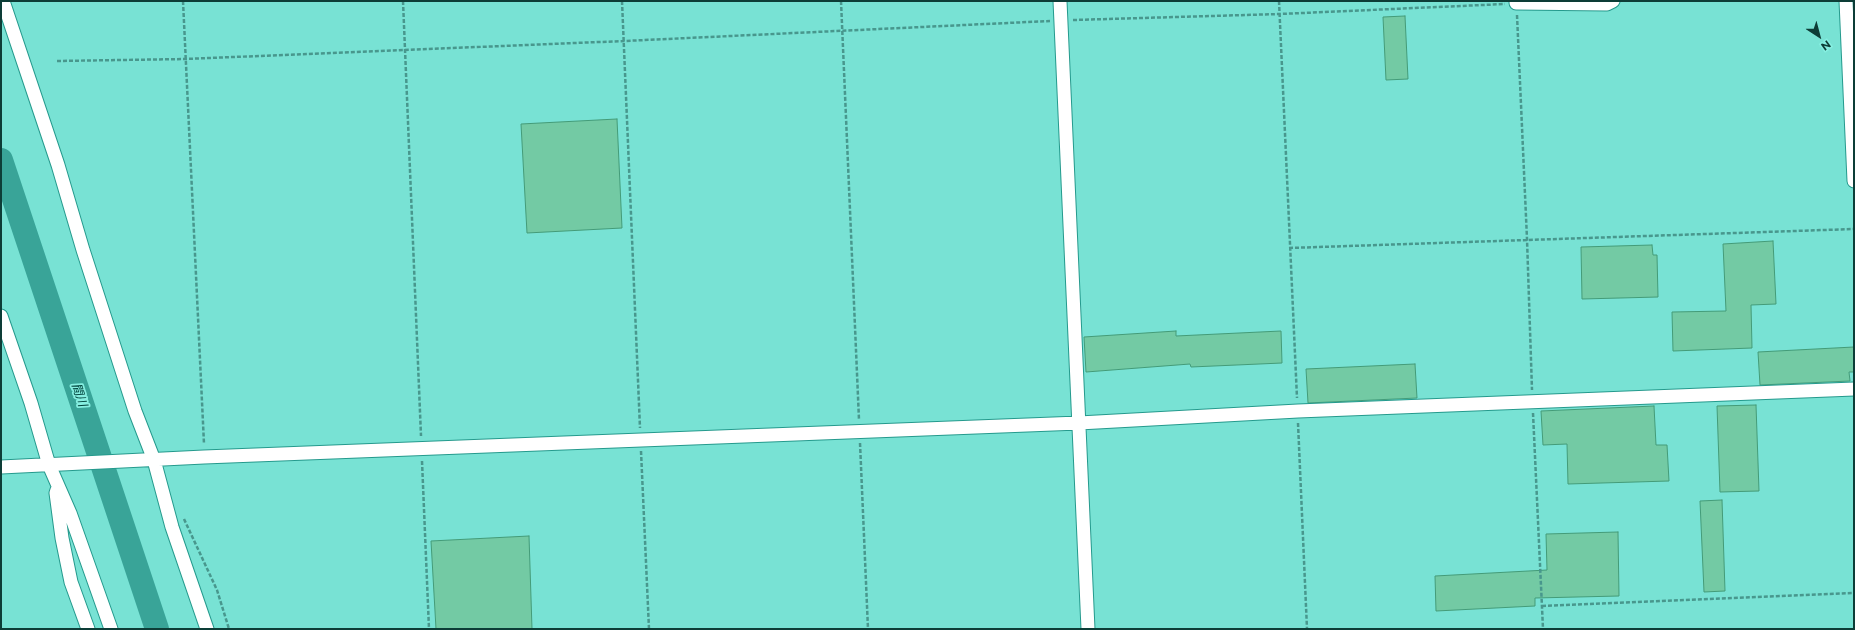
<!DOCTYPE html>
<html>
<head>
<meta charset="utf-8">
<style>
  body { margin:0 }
  #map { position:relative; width:1855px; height:630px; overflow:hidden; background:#78e2d4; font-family:Montserrat,sans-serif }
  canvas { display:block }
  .frame { position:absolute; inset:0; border:2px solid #0d3d37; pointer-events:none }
  .north { position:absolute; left:1799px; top:16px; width:40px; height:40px; -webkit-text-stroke:3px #86efe1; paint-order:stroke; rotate:144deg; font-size:11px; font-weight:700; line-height:16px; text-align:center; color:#0d3d37 }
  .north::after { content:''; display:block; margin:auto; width:14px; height:18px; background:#0d3d37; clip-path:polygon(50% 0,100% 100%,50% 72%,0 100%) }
</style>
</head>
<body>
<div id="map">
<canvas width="1855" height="630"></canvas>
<div class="frame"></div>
<div class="north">N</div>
</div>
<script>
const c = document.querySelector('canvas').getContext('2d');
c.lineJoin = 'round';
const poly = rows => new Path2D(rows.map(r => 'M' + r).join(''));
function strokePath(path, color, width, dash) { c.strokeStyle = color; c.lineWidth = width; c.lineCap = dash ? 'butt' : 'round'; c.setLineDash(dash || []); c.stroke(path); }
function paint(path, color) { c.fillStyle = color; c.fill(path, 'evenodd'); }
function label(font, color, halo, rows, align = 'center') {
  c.font = font + ' Montserrat,"Noto Sans JP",sans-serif'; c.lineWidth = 3.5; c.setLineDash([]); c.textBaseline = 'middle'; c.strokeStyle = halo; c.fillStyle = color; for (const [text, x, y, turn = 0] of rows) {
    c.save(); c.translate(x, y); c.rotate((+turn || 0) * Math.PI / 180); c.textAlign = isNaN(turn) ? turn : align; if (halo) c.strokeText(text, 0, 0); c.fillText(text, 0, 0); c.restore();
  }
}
const river = poly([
  [1,160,157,629]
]);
const building = poly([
  [1405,16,1408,79,1386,80,1383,17,1405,16],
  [617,119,622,228,527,233,521,124,617,119],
  [1773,241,1776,304,1751,305,1752,348,1673,351,1672,312,1726,311,1723,244,1773,241],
  [1652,245,1653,255,1657,255,1658,297,1582,299,1581,247,1652,245],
  [1176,331,1176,336,1281,331,1282,363,1191,367,1190,364,1086,372,1084,337,1176,331],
  [1854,347,1854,372,1849,372,1850,381,1760,385,1758,352,1854,347],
  [1415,364,1417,398,1308,403,1306,369,1415,364],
  [1756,405,1759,491,1720,492,1717,406,1756,405],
  [1654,406,1656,445,1667,445,1669,481,1568,484,1567,444,1543,445,1541,411,1654,406],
  [1722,500,1725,591,1704,592,1700,501,1722,500],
  [1618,532,1619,596,1535,598,1535,606,1436,611,1435,576,1547,570,1546,534,1618,532],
  [529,536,532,629,436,629,431,541,529,536]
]);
const path = poly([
  [183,1,204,444],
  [403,1,421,436],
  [622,1,640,428],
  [841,1,859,420],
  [1279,1,1297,398],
  [1517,15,1527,239,1532,390],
  [1073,20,1280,14,1505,4],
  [57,61,185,59,624,41,1050,21],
  [1289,248,1854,229],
  [1533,413,1543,629],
  [1298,423,1307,629],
  [860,443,868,629],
  [641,451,649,629],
  [422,461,429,629],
  [184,519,217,590,229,629],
  [1542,606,1854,593]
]);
const street = poly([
  [3,1,58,165,83,250,135,411,154,460,172,527,207,629],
  [1060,1,1088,629],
  [1846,1,1854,181],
  [1516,3,1607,4,1613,1],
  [1,316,31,403,49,465,70,513,111,629],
  [1,467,204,457,1079,423,1298,411,1854,389],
  [57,490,56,493,62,538,71,582,88,629]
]);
const waterNames = [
  ["間川",79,395,72]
];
strokePath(river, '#39a498', 24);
paint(building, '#73caa4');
strokePath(building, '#449b78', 1);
strokePath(street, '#259a8d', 15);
strokePath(path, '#48978d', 2.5, [4, 2]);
strokePath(street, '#fff', 13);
label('italic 12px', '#02453e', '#86efe1', waterNames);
</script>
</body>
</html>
